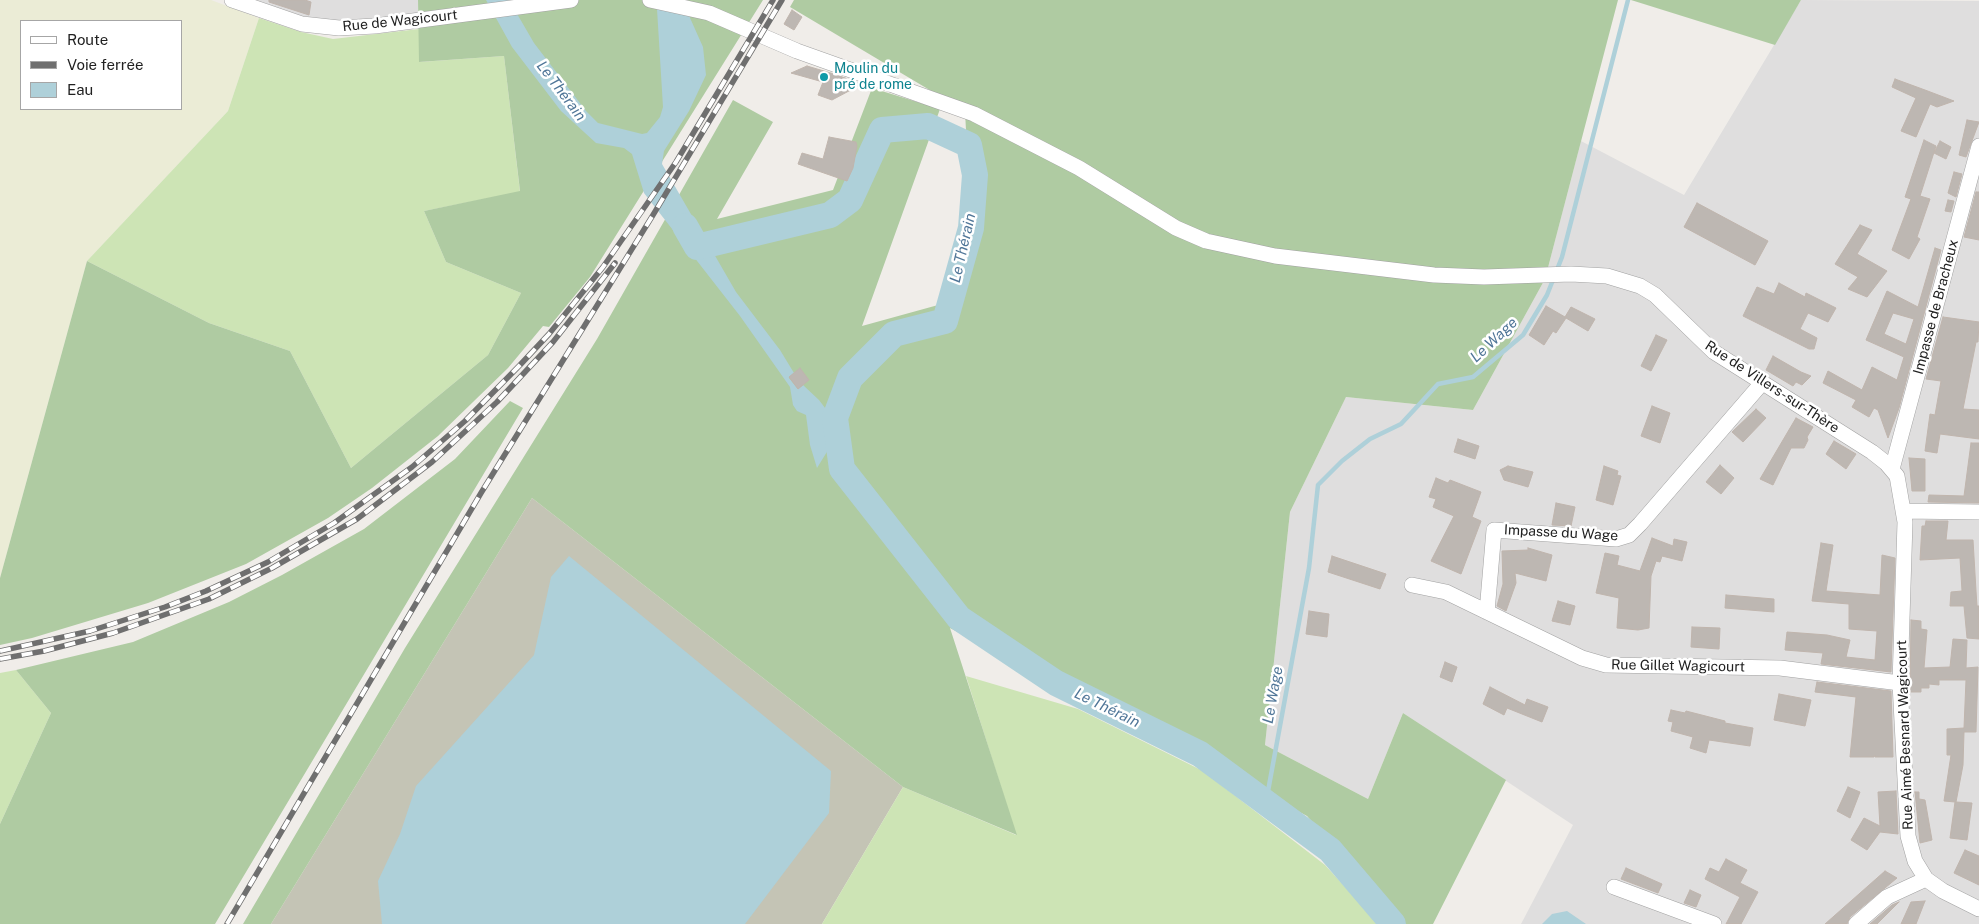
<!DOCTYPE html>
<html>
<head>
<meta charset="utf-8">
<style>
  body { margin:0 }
  #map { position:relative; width:1979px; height:924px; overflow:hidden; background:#f0ede9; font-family:"Public Sans",sans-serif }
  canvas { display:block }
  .legend { position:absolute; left:20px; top:20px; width:162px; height:90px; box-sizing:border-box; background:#fff; border:1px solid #a6a6a6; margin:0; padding:6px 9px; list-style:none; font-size:15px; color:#212121 }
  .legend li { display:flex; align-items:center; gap:10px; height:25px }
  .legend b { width:25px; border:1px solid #a6a6a6 }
</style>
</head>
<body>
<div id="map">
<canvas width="1979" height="924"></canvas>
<ul class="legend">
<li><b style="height:6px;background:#fff"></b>Route</li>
<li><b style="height:6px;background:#6f6f6f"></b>Voie ferrée</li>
<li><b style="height:14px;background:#aed0d9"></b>Eau</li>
</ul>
</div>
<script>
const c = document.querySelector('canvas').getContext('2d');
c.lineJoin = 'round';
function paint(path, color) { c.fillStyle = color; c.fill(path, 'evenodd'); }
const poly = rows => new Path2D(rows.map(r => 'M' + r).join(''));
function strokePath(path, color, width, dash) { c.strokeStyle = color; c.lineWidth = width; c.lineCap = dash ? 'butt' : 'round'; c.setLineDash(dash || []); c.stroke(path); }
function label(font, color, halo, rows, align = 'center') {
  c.font = font + ' "Public Sans",sans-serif'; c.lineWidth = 5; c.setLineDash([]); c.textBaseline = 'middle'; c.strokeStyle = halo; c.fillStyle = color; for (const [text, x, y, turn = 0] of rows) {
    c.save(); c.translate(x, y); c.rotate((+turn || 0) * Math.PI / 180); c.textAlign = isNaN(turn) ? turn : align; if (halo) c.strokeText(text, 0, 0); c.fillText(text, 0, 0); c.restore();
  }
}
const residential = poly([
  [249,0,418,0,418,16,314,23],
  [1801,0,1979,1,1979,924,1521,924,1573,825,1403,713,1368,799,1265,745,1290,512,1346,397,1473,410,1545,279,1581,141,1684,195]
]);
const construction = poly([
  [532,498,903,787,822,924,271,924]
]);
const farmland = poly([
  [0,0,211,0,259,18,228,111,87,261,0,578],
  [21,21,181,21,181,109,21,109]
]);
const grass = poly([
  [259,18,301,32,333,39,419,29,420,62,504,56,520,192,424,211,446,262,521,293,488,355,351,468,290,351,209,323,87,261,228,111],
  [16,670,51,713,0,824,0,673],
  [966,676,1078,709,1203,771,1325,865,1379,924,822,924,903,787,1016,835]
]);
const forest = poly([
  [418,0,763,0,590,277,549,327,543,326,508,368,438,436,372,488,328,518,246,564,148,603,32,638,0,645,0,578,87,261,209,323,290,351,351,468,488,355,521,293,446,262,424,211,520,191,504,56,419,62],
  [794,0,1618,0,1545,279,1473,410,1346,397,1290,512,1265,745,1368,799,1403,713,1506,780,1433,924,1399,924,1307,816,950,628,1017,835,903,787,532,498,271,924,243,924,405,648,597,339,733,100,773,122,717,219,833,190,872,88,940,109,862,326,949,302,971,228,965,111,790,7],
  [1631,0,1801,0,1775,45],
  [510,401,523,408,215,924,0,924,0,824,51,713,16,670,133,642,229,602,282,575,364,529,455,459]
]);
const water = poly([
  [486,0,509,0,534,43,586,111,598,123,642,134,647,133,660,117,663,107,657,9,682,0,703,47,706,75,689,111,664,151,662,164,736,292,780,350,794,373,789,378,798,389,803,385,819,400,841,429,817,468,810,445,806,415,797,411,793,405,790,387,740,316,644,193,632,154,624,148,596,143,561,111,512,47],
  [569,556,831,771,829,813,745,924,382,924,378,881,400,834,416,786,534,655,551,577],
  [1567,911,1586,924,1542,924,1552,914]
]);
const stream = poly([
  [1266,802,1309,568,1318,485,1342,461,1370,439,1401,424,1438,384,1473,377,1523,335,1547,295,1562,257,1628,0]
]);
const river = poly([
  [685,226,697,247,830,215,850,200,882,130,928,126,969,145,975,175,971,228,945,321,894,334,850,378,835,418,842,469,959,618,1056,683,1200,754,1330,850,1393,924]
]);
const building = poly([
  [269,0,305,0,311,2,309,15,269,2,269,0],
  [792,10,802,17,794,30,784,24,792,10],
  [807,66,834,74,862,84,832,100,818,95,823,82,791,73,807,66],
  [1895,79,1925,90,1954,101,1937,107,1930,104,1916,137,1901,131,1916,98,1892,87,1895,79],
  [1967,120,1979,122,1966,157,1959,155,1967,120],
  [829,137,856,142,857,146,853,168,847,181,798,164,802,153,823,159,829,137],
  [1924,140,1936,146,1920,196,1930,199,1917,237,1920,239,1909,259,1892,250,1911,199,1905,197,1924,140],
  [1940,141,1951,147,1946,159,1934,153,1940,141],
  [1954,172,1962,174,1956,197,1948,193,1954,172],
  [1976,192,1979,192,1979,240,1964,237,1976,192],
  [1948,200,1954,201,1951,212,1945,211,1948,200],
  [1697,203,1768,241,1755,265,1684,227,1697,203],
  [1860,225,1872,230,1857,254,1887,271,1867,297,1848,289,1858,277,1835,264,1860,225],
  [1935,248,1941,250,1899,408,1888,438,1878,410,1874,408,1869,417,1852,407,1856,400,1823,383,1828,371,1862,390,1872,367,1897,380,1904,357,1866,340,1887,291,1918,307,1935,248],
  [1893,313,1914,319,1906,344,1884,334,1893,313],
  [1779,283,1805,297,1806,293,1836,308,1828,322,1808,313,1800,329,1817,338,1814,349,1809,349,1743,316,1757,287,1774,294,1779,283],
  [1546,306,1565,317,1571,307,1595,319,1588,331,1566,318,1556,333,1553,331,1544,345,1529,335,1546,306],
  [1943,317,1979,322,1978,342,1976,342,1963,409,1979,410,1979,439,1940,434,1937,453,1925,451,1930,414,1935,415,1941,381,1926,379,1943,317],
  [1656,335,1667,340,1651,371,1641,366,1656,335],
  [1773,356,1801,372,1811,376,1802,385,1796,382,1793,386,1766,370,1773,356],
  [800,368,809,380,798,389,789,377,800,368],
  [1652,406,1670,413,1660,443,1641,436,1652,406],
  [1756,409,1766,418,1743,442,1732,432,1756,409],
  [1796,418,1813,427,1807,437,1808,440,1804,448,1791,448,1773,485,1760,479,1796,418],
  [1458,439,1479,446,1475,459,1454,452,1458,439],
  [1834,441,1856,454,1846,469,1826,454,1834,441],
  [1971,443,1979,443,1979,503,1928,502,1929,495,1964,496,1971,443],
  [1909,458,1925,459,1925,491,1912,491,1909,458],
  [1720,465,1734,478,1721,494,1706,482,1720,465],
  [1508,466,1533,472,1528,487,1504,480,1500,470,1508,466],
  [1604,466,1618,471,1617,475,1621,476,1613,505,1596,500,1604,466],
  [1436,478,1448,483,1450,480,1481,492,1472,517,1481,521,1461,574,1431,561,1454,516,1433,507,1436,499,1429,497,1436,478],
  [1556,503,1575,507,1571,526,1552,525,1556,503],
  [1926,521,1948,521,1946,540,1973,540,1976,591,1977,606,1979,606,1979,639,1967,638,1964,606,1950,606,1951,592,1962,591,1960,558,1920,560,1922,526,1925,526,1926,521],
  [1652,538,1673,546,1674,539,1687,542,1682,561,1662,556,1660,562,1656,561,1651,576,1649,628,1638,630,1617,628,1619,598,1596,593,1605,553,1619,556,1617,565,1640,571,1652,538],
  [1821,543,1833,545,1826,591,1880,595,1882,555,1895,558,1891,672,1821,664,1823,653,1785,650,1787,632,1827,635,1850,640,1846,657,1875,660,1877,631,1849,629,1849,604,1812,601,1821,543],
  [1528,548,1552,555,1546,581,1515,573,1516,583,1506,611,1497,606,1503,584,1502,551,1528,550,1528,548],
  [1332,556,1386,574,1380,589,1328,572,1332,556],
  [1726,595,1774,599,1774,612,1725,608,1726,595],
  [1558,601,1575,606,1570,625,1552,621,1558,601],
  [1309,611,1329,614,1327,637,1306,634,1309,611],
  [1911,620,1921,621,1921,629,1927,630,1924,668,1950,667,1953,639,1967,640,1966,668,1978,667,1976,732,1964,732,1963,765,1956,802,1972,803,1967,840,1950,838,1955,802,1944,801,1951,755,1947,755,1947,729,1964,728,1966,680,1939,680,1939,685,1929,684,1929,688,1921,688,1921,692,1910,692,1911,620],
  [1692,627,1720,628,1719,649,1691,647,1692,627],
  [1445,662,1457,667,1452,682,1440,677,1445,662],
  [1817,682,1891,691,1893,757,1875,757,1875,755,1874,757,1850,757,1856,697,1815,692,1817,682],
  [1490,687,1525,705,1527,699,1548,707,1542,722,1507,708,1504,715,1483,704,1490,687],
  [1779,694,1811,700,1805,726,1774,720,1779,694],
  [1671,710,1685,713,1686,711,1725,721,1725,723,1753,728,1750,746,1709,740,1706,753,1690,748,1693,737,1671,731,1673,722,1668,721,1671,710],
  [1848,787,1860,792,1850,818,1837,811,1848,787],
  [1896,791,1898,834,1880,832,1867,850,1851,840,1864,818,1880,826,1878,792,1896,791],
  [1915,792,1919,792,1919,799,1925,800,1932,840,1920,843,1915,792],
  [1965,850,1979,856,1979,885,1954,873,1965,850],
  [1726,859,1747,870,1740,883,1758,892,1741,924,1726,924,1740,897,1705,879,1710,868,1719,872,1726,859],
  [1626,868,1662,884,1658,893,1621,879,1626,868],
  [1885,871,1897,878,1850,917,1847,924,1825,924,1885,871],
  [1690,890,1701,895,1696,907,1684,903,1690,890],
  [1925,901,1916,924,1901,924,1911,902,1925,901],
  [1899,902,1877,924,1870,924,1892,905,1899,902]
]);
const minor = poly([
  [232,0,302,24,339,28,375,26,571,0],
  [650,0,709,13,797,51,974,114,1079,168,1176,228,1206,241,1275,256,1434,275,1484,277,1571,274,1607,276,1640,286,1655,295,1714,352,1872,452,1886,463,1897,476,1905,522,1900,683,1908,836,1915,861,1926,879,1943,891,1979,909],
  [1892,469,1979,146],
  [1904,511,1979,512],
  [1412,585,1446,592,1582,658,1606,665,1780,668,1900,683],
  [1487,612,1494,530,1616,539,1629,535,1640,524,1762,383],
  [1614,887,1714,924],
  [1856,924,1887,897,1926,879]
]);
const rail = poly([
  [0,651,90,631,165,607,206,591,268,562,334,523,412,467,465,421,520,365,549,334,603,267,676,162,773,0],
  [0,659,44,651,113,633,209,599,272,568,357,519,432,462,497,402,553,342,615,263],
  [227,924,481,493,653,215,782,0]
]);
const markers = [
  [824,77,5,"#0f9aa8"]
];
const streetNames = [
  ["Rue de Wagicourt",400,21,-6],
  ["Impasse de Bracheux",1936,307,-75],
  ["Rue de Villers-sur-Thère",1772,387,33],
  ["Impasse du Wage",1561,533,3],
  ["Rue Gillet Wagicourt",1678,666,1],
  ["Rue Aimé Besnard Wagicourt",1905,735,-92]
];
const cultureNames = [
  ["Moulin du",834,69],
  ["pré de rome",834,85]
];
const waterNames = [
  ["Le Thérain",561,91,53],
  ["Le Thérain",963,248,-77],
  ["Le Wage",1494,340,-43],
  ["Le Wage",1273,695,-80],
  ["Le Thérain",1107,708,26]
];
paint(residential, '#dfdede');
paint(construction, '#c4c4b5');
paint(farmland, '#ebecd6');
paint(grass, '#cde4b5');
paint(forest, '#afcba2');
paint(water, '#aed0d9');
strokePath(stream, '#aed0d9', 4.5);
strokePath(river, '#aed0d9', 26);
paint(building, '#bdb7b2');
strokePath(building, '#c0b5ad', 1);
strokePath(minor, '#a2a2a2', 16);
strokePath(minor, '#fff', 15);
strokePath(rail, '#6f6f6f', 5.5);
strokePath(rail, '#fff', 4, [11]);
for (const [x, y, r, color] of markers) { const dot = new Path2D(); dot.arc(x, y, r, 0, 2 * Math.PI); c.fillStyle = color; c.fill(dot); strokePath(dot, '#fff', 2); }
label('14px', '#212121', '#fff', streetNames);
label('14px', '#0d838f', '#fff', cultureNames, 'left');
label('italic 15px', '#507698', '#fff', waterNames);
</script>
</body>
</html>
